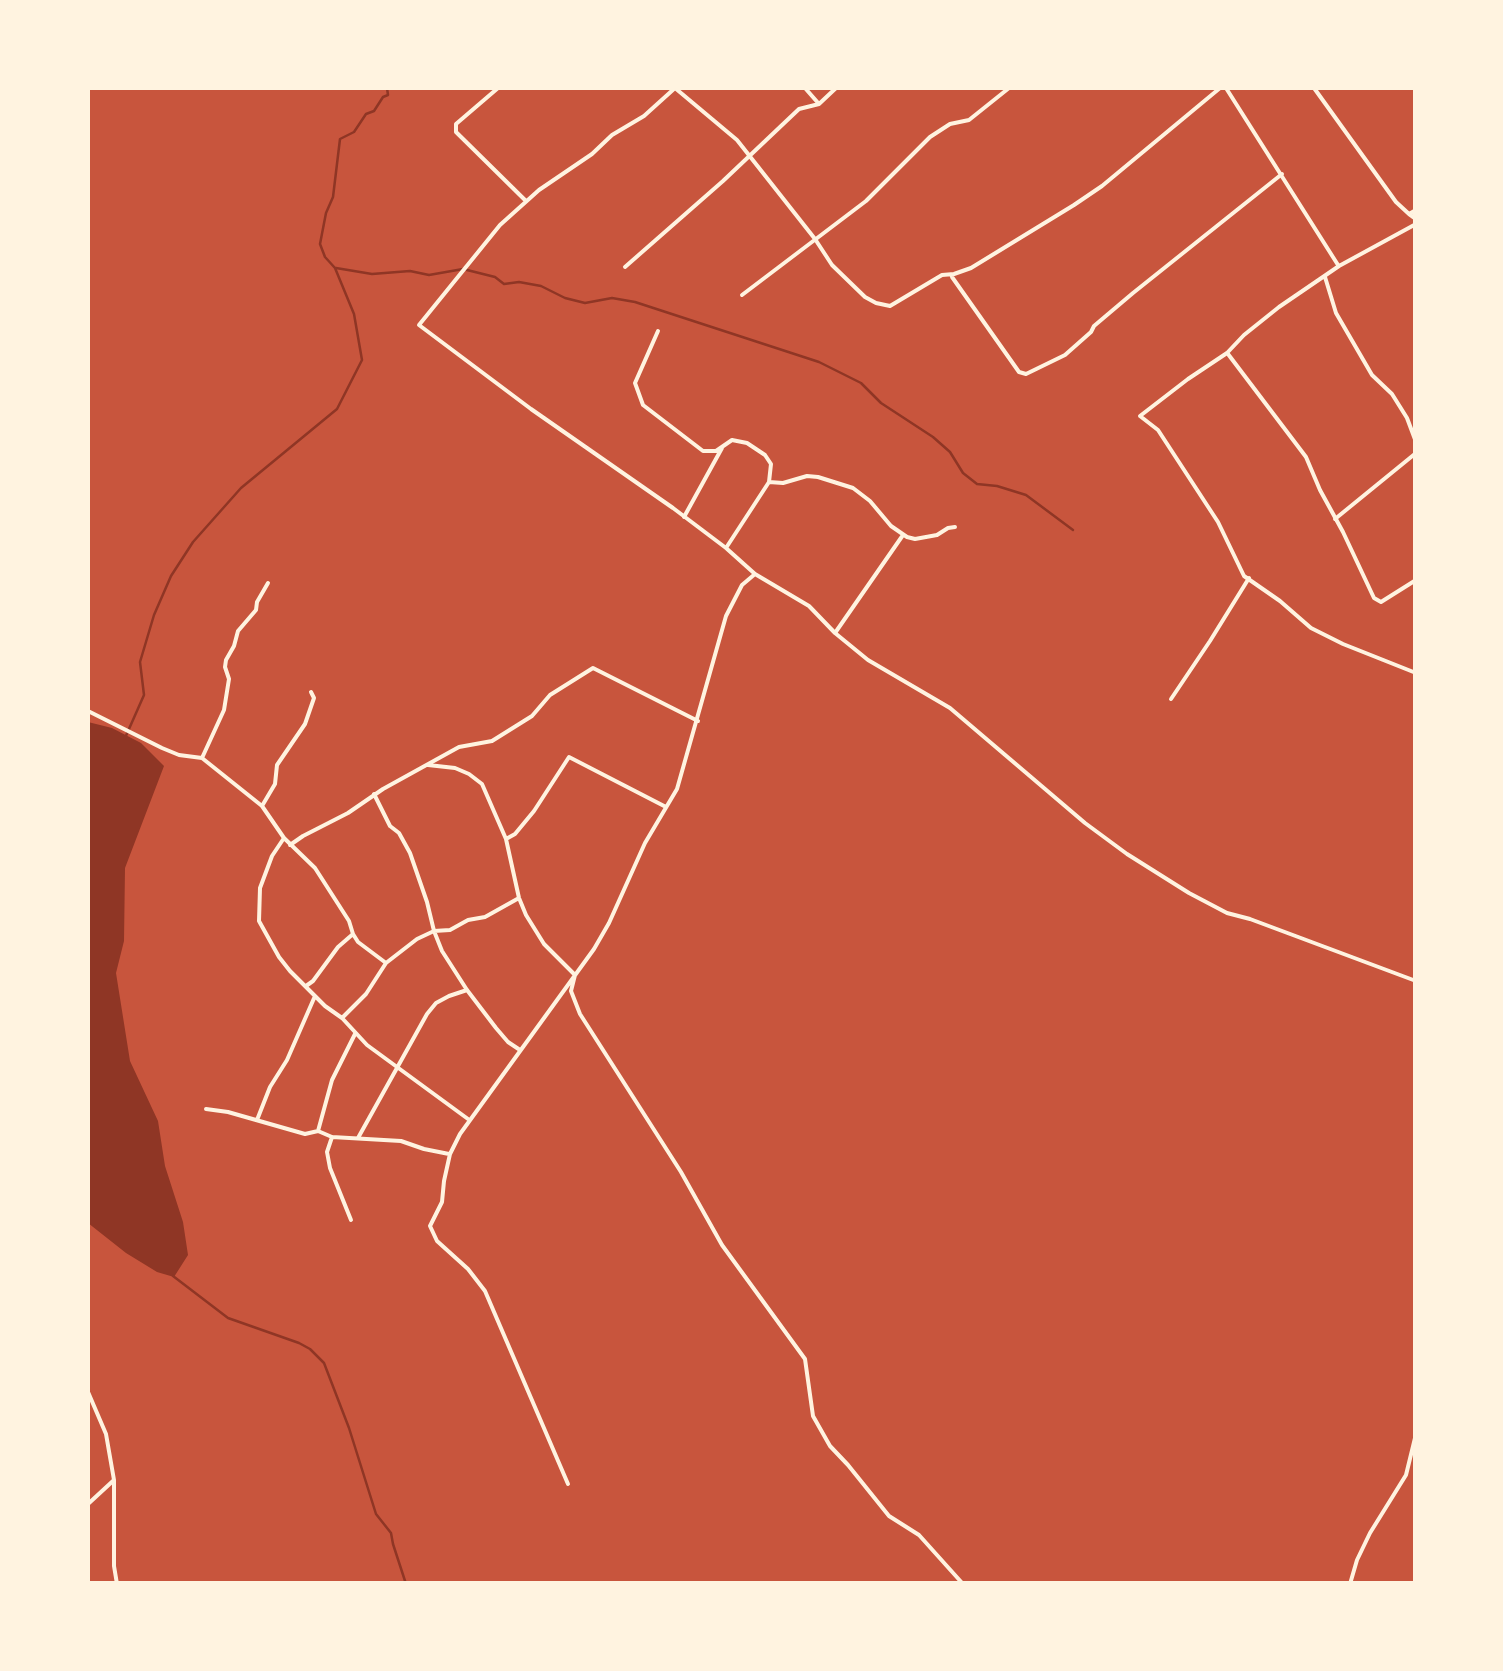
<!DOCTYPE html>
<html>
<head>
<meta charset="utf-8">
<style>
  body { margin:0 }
  #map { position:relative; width:1503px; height:1671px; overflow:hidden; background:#c8553d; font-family:"Work Sans",sans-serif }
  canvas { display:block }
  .frame { position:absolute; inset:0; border:90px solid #fff3e0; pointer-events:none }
</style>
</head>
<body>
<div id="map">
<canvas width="1503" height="1671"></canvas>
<div class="frame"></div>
</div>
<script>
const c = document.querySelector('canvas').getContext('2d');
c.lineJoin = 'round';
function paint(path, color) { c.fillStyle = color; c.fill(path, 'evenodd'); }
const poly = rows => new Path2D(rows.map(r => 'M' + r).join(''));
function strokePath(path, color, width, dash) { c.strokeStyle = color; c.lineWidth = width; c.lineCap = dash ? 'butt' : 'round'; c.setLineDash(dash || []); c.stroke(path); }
const water = poly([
  [88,722,112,728,141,743,164,766,125,868,124,941,116,973,130,1061,158,1121,165,1166,183,1222,188,1255,174,1277,157,1272,126,1253,88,1223]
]);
const stream = poly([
  [336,268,372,274,410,271,429,275,463,269,495,277,504,284,519,282,541,286,565,298,585,303,612,298,635,302,819,362,861,383,881,403,933,437,950,452,963,473,977,484,997,486,1026,495,1073,530],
  [125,738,144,695,140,662,154,615,171,576,193,542,241,488,337,409,362,360,354,314,335,268,325,257,320,244,326,213,333,197,340,139,354,132,366,114,374,111,383,97,388,95,387,88],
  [173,1276,228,1318,299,1343,310,1349,324,1363,349,1428,376,1514,391,1533,393,1544,406,1584]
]);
const minor = poly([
  [498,88,456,124,456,132,526,201],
  [675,88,644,116,612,135,592,154,539,190,500,225,419,325,531,409,673,508,726,548,755,574,809,606,835,633,868,660,950,708,1085,823,1127,854,1189,893,1227,913,1250,919,1416,981],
  [675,88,737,140,815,239,832,265,865,297,876,303,890,306,942,275,954,274,971,268,1074,205,1102,186,1220,88],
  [805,88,819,104],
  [1226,88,1338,265],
  [1314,88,1396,202,1409,214],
  [1416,210,1409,214,1416,219],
  [1416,224,1339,266,1279,307,1244,335,1227,353,1188,379,1140,416,1158,430,1218,522,1244,576,1280,601,1311,628,1343,644,1416,673],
  [625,267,723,181,799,109,819,104,836,88],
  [952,277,1019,372,1026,374,1065,355,1091,332,1094,326,1133,293,1282,174],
  [1325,277,1336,313,1372,375,1392,394,1407,418,1416,442],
  [742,295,866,201,930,137,950,124,969,120,1009,88],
  [658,331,635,383,643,405,703,451,716,451,732,440,747,443,765,455,771,464,769,482,726,548],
  [1228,354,1306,457,1320,490,1343,532,1374,598,1381,602,1416,580],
  [769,482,783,483,807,476,818,477,853,488,870,501,891,526,907,537,915,539,937,535,948,528,955,527],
  [684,517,722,448],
  [1335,519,1416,453],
  [835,633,903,535],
  [1171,699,1210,641,1249,578],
  [88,711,162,748,179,755,202,758,262,806,284,838,315,868,349,921,353,934,358,942,386,963],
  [202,758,224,710,229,679,225,667,226,660,234,646,238,631,256,610,257,602,268,583],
  [428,765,455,768,469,774,482,784,506,839,519,898,526,915,544,944,575,975,571,991,580,1014,681,1172,722,1245,805,1359,813,1416,830,1446,848,1465,889,1516,919,1535,963,1584],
  [374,794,390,826,399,833,410,853,427,902,434,931,442,951,467,990,496,1028,508,1042,520,1050],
  [262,806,275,784,277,765,305,724,314,698,311,692],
  [284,838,272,856,260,888,259,921,279,957,290,971,325,1006,342,1018,367,1045,468,1119],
  [506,839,515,834,534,811,569,757,666,807],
  [290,845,303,836,348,813,383,789,459,747,492,741,532,716,550,695,593,668,698,721],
  [306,986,313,981,338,947,353,934],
  [342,1018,366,994,386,963,417,939,434,931,450,930,468,920,485,917,519,898],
  [206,1109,228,1112,305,1134,318,1131,332,1137,401,1141,424,1149,449,1154],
  [257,1120,270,1087,287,1060,315,996],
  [318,1131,332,1080,355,1034],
  [332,1137,327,1152,330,1168,351,1220],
  [358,1138,427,1014,436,1003,449,996,467,990],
  [88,1392,106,1434,114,1480,88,1504],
  [114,1480,114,1566,117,1584],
  [568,1484,485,1291,468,1269,437,1241,430,1226,442,1202,444,1181,450,1154,460,1134,594,949,609,923,645,843,677,789,726,616,742,585,755,574],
  [1350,1584,1357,1560,1370,1533,1406,1475,1416,1434]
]);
paint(water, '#8f3625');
strokePath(stream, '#8f3625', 2.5);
strokePath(minor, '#fff3e0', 4);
</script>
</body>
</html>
